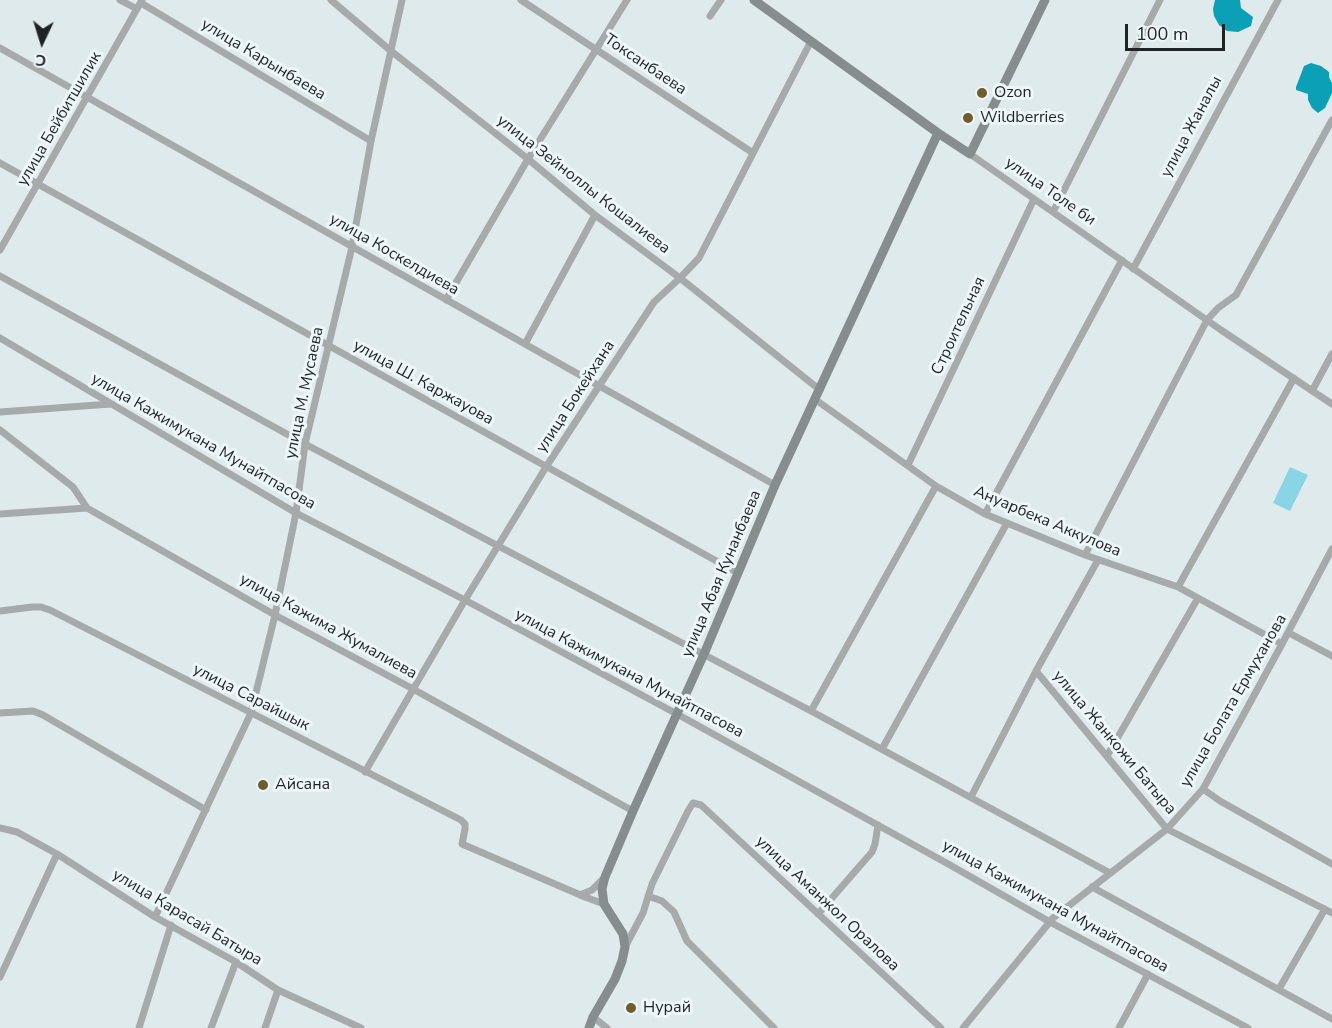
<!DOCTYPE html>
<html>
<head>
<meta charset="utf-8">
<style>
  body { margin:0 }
  #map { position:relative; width:1332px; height:1028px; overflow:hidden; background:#dfeaec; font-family:"Nunito Sans",sans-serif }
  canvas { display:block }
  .north { position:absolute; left:12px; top:12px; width:60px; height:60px; -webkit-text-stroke:4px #edf7fa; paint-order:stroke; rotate:184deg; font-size:16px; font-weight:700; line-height:24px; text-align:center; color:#1f2324 }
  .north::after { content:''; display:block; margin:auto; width:21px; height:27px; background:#1f2324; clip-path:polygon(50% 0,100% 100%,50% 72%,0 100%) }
  .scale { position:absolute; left:1125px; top:24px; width:100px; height:27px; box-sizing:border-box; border:3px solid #1f2324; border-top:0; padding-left:8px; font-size:18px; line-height:21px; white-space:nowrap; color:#1f2324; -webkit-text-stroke:4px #edf7fa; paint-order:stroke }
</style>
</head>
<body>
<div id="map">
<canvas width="1332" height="1028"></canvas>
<div class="north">С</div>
<div class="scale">100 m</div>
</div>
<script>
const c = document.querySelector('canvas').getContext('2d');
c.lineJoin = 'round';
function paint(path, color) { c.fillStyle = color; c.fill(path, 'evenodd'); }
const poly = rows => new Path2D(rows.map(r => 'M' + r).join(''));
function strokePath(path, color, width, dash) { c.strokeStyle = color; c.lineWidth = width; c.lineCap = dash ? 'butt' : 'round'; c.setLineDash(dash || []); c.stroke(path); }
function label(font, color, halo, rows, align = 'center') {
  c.font = font + ' "Nunito Sans",sans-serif'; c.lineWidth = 6; c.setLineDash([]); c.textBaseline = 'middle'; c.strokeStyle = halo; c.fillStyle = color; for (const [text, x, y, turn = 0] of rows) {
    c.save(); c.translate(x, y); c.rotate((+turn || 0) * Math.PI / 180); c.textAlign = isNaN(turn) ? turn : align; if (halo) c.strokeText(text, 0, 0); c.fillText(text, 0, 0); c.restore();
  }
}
const green = poly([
  [1290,467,1308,475,1290,511,1273,503]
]);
const water = poly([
  [1215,0,1240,0,1241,8,1253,17,1251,26,1238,32,1227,31,1219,25,1214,16,1213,9],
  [1311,63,1321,66,1329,72,1329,77,1332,83,1332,93,1325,108,1318,113,1312,108,1308,100,1308,94,1296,90,1296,87,1304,66]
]);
const street = poly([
  [120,0,137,9],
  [331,0,391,51,528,159,595,215,680,278,820,390],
  [521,0,753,153],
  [141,3,371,141],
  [710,16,721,0],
  [0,48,775,485],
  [970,154,1221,330,1332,404],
  [0,163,738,573],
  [1053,212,1160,0],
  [0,250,142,0],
  [1133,269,1278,0],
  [0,276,305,444,811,711,1110,873],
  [446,300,528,159,627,0],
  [0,338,296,513,465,600,677,714,950,865,1050,922,1248,1028],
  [525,344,595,215],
  [1312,391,1332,354],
  [816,400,936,486,985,514,1085,555,1178,587,1282,644],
  [0,412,111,404],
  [0,430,73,487,87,508],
  [908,465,1034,199],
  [0,514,87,508,275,615,413,689,633,811],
  [985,514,1122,260],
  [1085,555,1207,320,1218,308,1236,295,1332,120],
  [1178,587,1294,378],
  [0,611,32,607,41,607,50,610,461,820,465,824,465,829,462,844,585,897,604,904],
  [1289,633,1332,656],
  [1036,671,1167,829,1332,913],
  [811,711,936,486],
  [0,713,33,711,43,715,206,810],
  [882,749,1007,523],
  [1107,756,1198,598],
  [365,772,465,600,546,467,654,302,680,278,699,258,811,41],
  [1203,789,1220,801,1332,864],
  [971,797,1036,671,1098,560],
  [0,828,17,832,57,854,155,917,236,962,278,990,361,1028],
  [1092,887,1332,1019],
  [580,895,592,890,603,879],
  [648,896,662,901,674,912,687,941,774,1028],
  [818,914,872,852,875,844,878,825],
  [155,917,251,713,275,615,296,513,305,444,352,247,371,141,402,0],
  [625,947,643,913,652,884,688,811,693,803,701,805,941,1028],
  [0,977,57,854],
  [1279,989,1325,909],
  [593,1017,607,1028],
  [139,1028,171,925],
  [211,1028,236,962],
  [265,1028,278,990],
  [963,1028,1053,918,1167,829,1203,789,1282,644,1332,549],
  [1119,1028,1148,974]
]);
const secondary = poly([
  [754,0,938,133,970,154,1045,0],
  [589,1028,593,1017,615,979,622,961,625,947,623,934,604,904,602,889,605,877,633,811,704,654,775,485,938,133]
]);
const markers = [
  [982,93,6,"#715c2b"],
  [968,118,6,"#715c2b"],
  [263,785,6,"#715c2b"],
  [631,1008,6,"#715c2b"]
];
const streetNames = [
  ["улица Карынбаева",263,60,31],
  ["Токсанбаева",645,65,34],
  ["улица Бейбитшилик",60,119,-60],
  ["улица Жаналы",1192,127,-62],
  ["улица Зейноллы Кошалиева",583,185,38],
  ["улица Толе би",1050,192,35],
  ["улица Коскелдиева",394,255,30],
  ["Строительная",959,326,-65],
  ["улица Ш. Каржауова",423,383,29],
  ["улица М. Мусаева",305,393,-78],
  ["улица Бокейхана",576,397,-57],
  ["улица Кажимукана Мунайтпасова",203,442,30],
  ["Ануарбека Аккулова",1047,522,23],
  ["улица Абая Кунанбаева",722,574,-67],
  ["улица Кажима Жумалиева",328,627,29],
  ["улица Кажимукана Мунайтпасова",629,674,28],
  ["улица Сарайшык",251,698,27],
  ["улица Болата Ермуханова",1234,701,-60],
  ["улица Жанкожи Батыра",1114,743,50],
  ["улица Аманжол Оралова",827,904,43],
  ["улица Кажимукана Мунайтпасова",1055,907,29],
  ["улица Карасай Батыра",187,918,31]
];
const poiNames = [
  ["Ozon",994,93],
  ["Wildberries",980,118],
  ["Айсана",275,785],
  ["Нурай",643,1008]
];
paint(green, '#8ad5e5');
paint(water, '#0ca0b7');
strokePath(street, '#a6aaab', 7);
strokePath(secondary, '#868d8e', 9);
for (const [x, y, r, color] of markers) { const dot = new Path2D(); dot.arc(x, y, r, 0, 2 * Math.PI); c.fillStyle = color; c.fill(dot); strokePath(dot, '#edf7fa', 2); }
label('16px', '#1f2324', '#edf7fa', streetNames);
label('16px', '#1f2324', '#edf7fa', poiNames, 'left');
</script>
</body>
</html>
